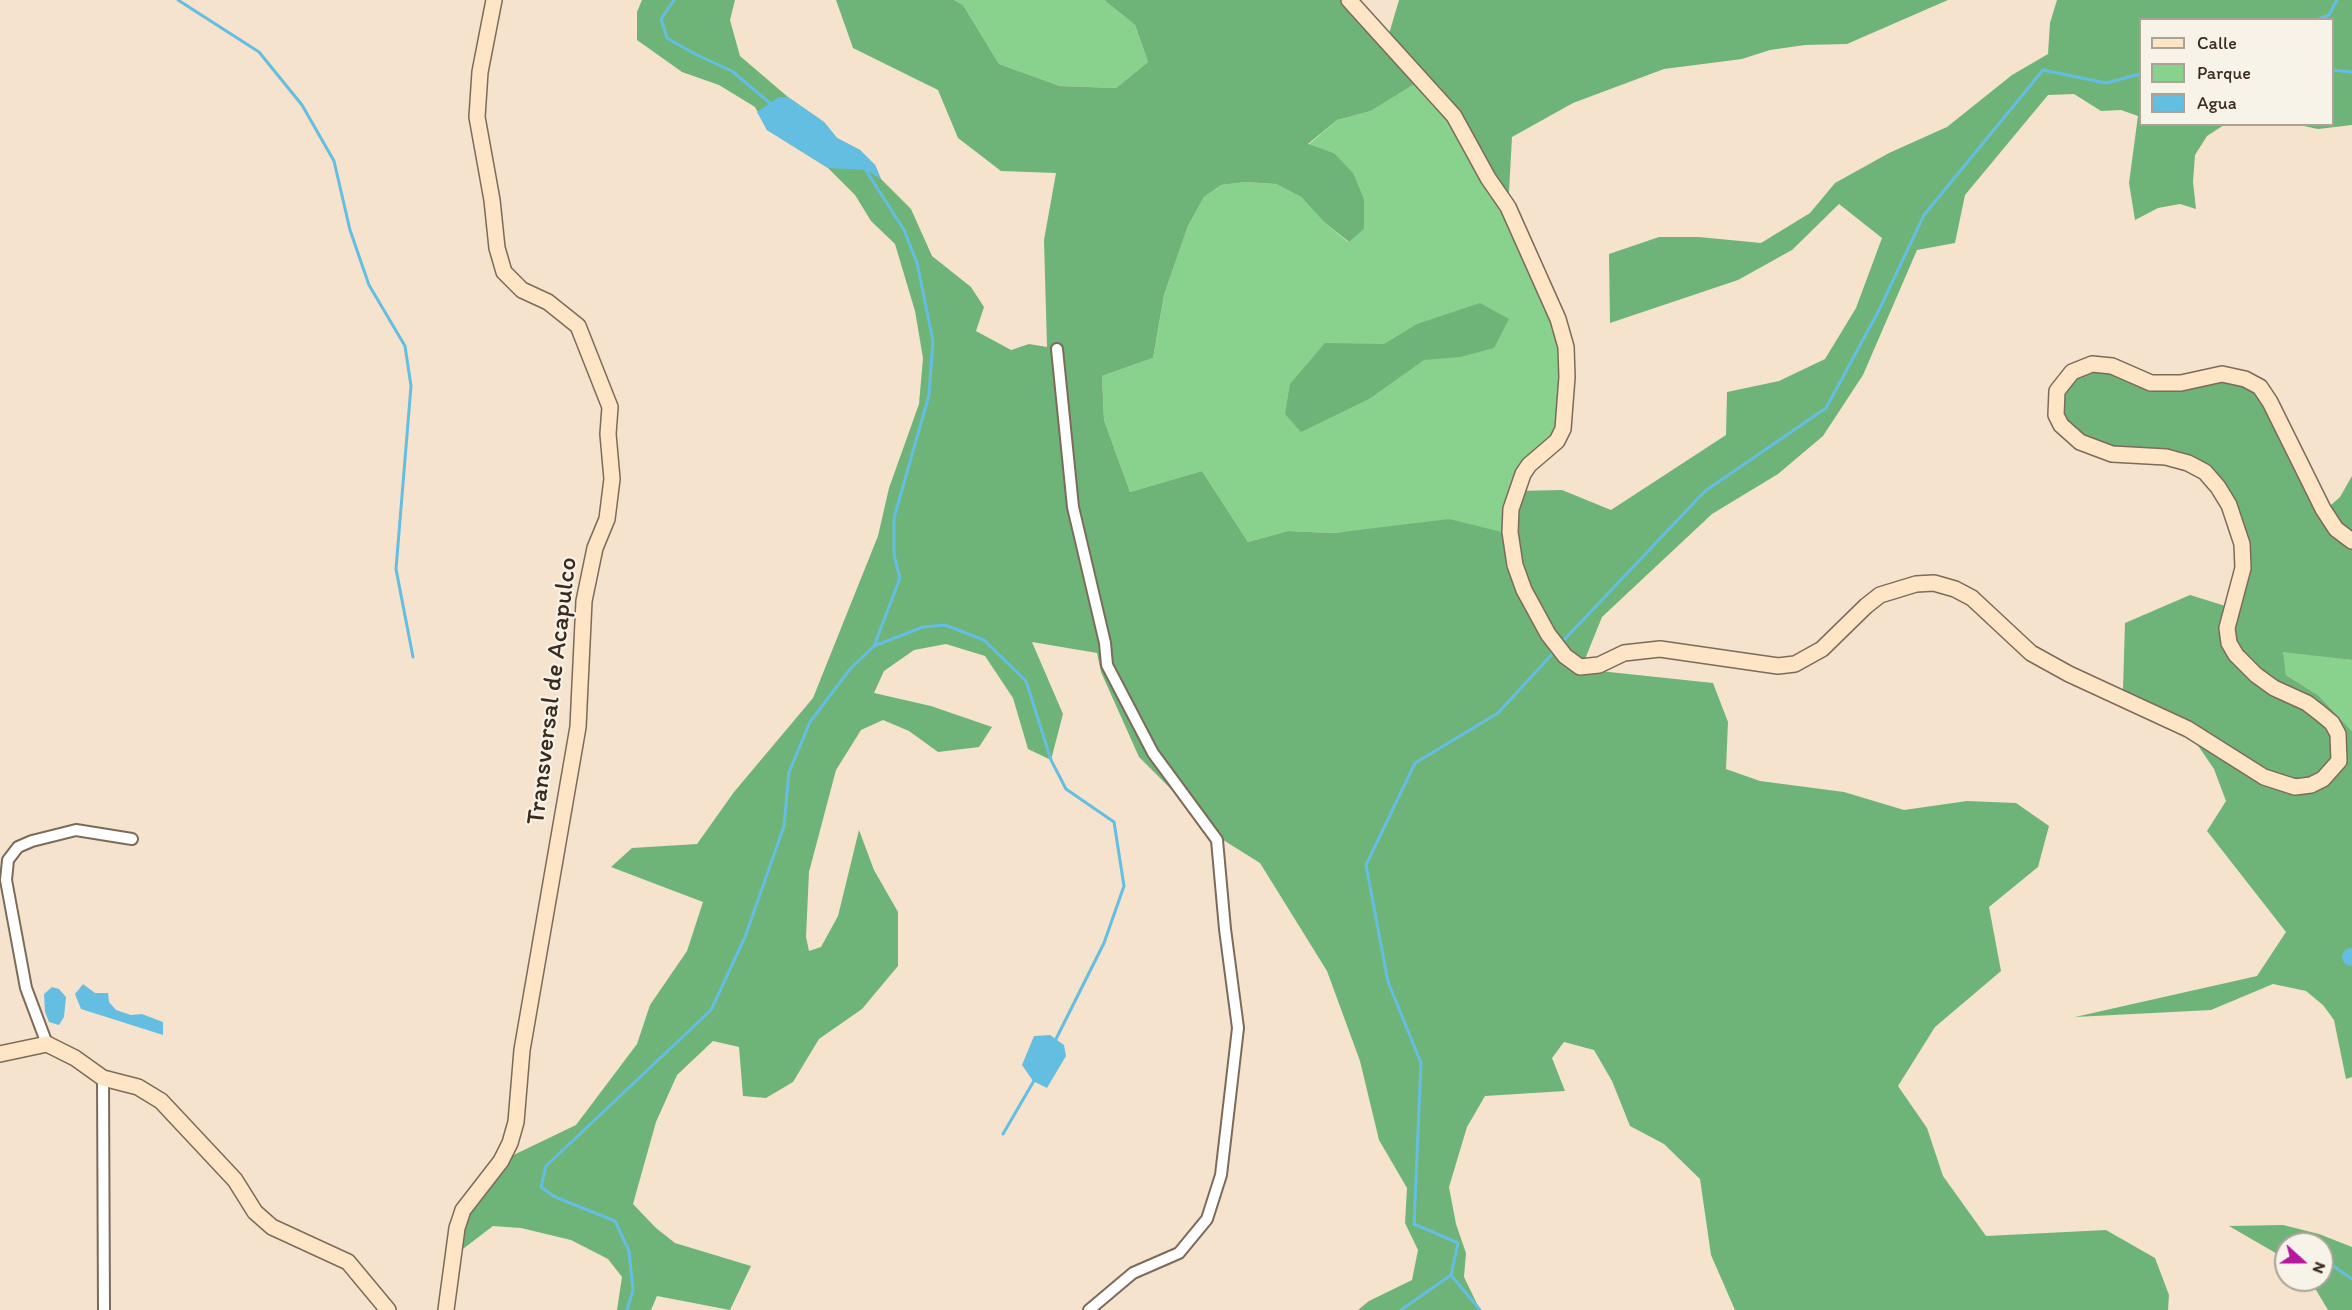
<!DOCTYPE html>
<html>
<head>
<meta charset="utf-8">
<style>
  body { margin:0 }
  #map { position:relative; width:2352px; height:1310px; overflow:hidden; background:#f5e3cd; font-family:Itim,sans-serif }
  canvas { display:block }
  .legend { position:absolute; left:2139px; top:18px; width:195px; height:108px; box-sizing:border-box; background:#f7f3e8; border:2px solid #aca397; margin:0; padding:8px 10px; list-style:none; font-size:18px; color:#3b2a1e }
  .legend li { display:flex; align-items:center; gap:12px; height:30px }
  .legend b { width:30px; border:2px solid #aca397 }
  .north { position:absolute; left:2274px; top:1232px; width:60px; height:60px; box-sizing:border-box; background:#f7f3e8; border:2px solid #aca397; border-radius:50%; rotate:111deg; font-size:16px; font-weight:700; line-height:24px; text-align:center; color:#3b2a1e }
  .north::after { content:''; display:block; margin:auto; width:21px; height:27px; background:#b5179e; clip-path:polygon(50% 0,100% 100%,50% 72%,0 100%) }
</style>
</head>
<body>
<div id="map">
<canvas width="2352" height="1310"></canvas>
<ul class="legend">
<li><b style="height:8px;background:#fde5c5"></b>Calle</li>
<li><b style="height:16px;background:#89d28e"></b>Parque</li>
<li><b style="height:16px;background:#64bee1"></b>Agua</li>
</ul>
<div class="north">N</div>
</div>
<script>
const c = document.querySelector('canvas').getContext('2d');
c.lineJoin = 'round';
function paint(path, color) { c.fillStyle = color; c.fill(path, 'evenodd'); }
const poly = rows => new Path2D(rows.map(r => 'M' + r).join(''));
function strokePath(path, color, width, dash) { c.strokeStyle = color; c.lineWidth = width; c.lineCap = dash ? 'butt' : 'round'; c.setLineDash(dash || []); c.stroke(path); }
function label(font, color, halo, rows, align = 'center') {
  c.font = font + ' Itim,sans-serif'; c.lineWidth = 4.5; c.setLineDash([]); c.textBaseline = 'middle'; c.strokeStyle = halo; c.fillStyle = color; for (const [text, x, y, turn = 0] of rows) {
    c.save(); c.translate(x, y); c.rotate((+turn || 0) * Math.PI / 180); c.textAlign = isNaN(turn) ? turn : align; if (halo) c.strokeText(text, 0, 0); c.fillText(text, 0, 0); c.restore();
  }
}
const green = poly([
  [954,0,1104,0,1135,25,1148,62,1116,88,1060,86,999,64,963,5],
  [1421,80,1454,118,1558,319,1563,429,1529,465,1510,534,1385,528,1334,533,1288,531,1248,542,1202,471,1130,492,1104,420,1102,376,1153,358,1164,295,1188,226,1204,197,1221,185,1245,182,1276,184,1301,197,1324,222,1348,242,1364,229,1364,199,1334,153,1308,145,1337,120,1371,111],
  [2282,651,2352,660,2352,731,2318,695,2286,675]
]);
const forest = poly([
  [642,0,735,0,730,20,740,56,788,97,824,122,837,138,860,150,875,165,881,179,911,209,932,256,971,287,984,307,976,331,1011,350,1029,344,1047,347,1044,240,1056,173,1001,171,958,138,938,90,853,48,836,0,954,0,963,5,999,64,1060,86,1116,88,1148,62,1135,25,1104,0,1347,0,1386,44,1399,0,1948,0,1847,44,1805,45,1770,50,1742,59,1664,69,1573,103,1512,137,1508,210,1421,80,1371,111,1337,120,1308,144,1334,153,1353,173,1364,199,1364,229,1349,242,1324,222,1301,197,1276,184,1245,182,1221,185,1204,197,1188,226,1164,295,1153,358,1102,376,1104,420,1130,492,1202,471,1248,542,1288,531,1334,533,1449,519,1510,534,1516,491,1562,490,1611,510,1726,435,1727,392,1779,381,1825,359,1856,308,1882,238,1839,204,1792,250,1738,280,1610,323,1609,254,1659,237,1699,237,1761,243,1810,213,1835,183,1889,153,1947,127,2012,75,2048,54,2050,23,2057,0,2352,0,2352,125,2318,129,2299,125,2332,124,2332,20,2140,20,2140,124,2224,125,2207,136,2195,155,2193,182,2196,209,2180,204,2158,208,2135,220,2129,183,2138,116,2121,110,2101,111,2074,94,2048,95,1965,195,1955,243,1917,250,1863,375,1823,436,1778,474,1712,514,1602,617,1581,669,1713,683,1728,722,1726,769,1760,781,1844,792,1904,810,1967,801,2016,803,2049,826,2038,867,1989,907,2001,971,1935,1027,1898,1086,1927,1128,1943,1176,1986,1236,2106,1230,2155,1258,2169,1295,2168,1310,1735,1310,1711,1255,1700,1179,1664,1144,1630,1126,1612,1081,1594,1050,1564,1042,1552,1058,1565,1091,1485,1096,1467,1127,1449,1187,1456,1224,1466,1253,1464,1277,1480,1310,1358,1310,1369,1301,1412,1280,1418,1250,1405,1223,1407,1188,1379,1140,1360,1061,1327,971,1260,863,1220,838,1139,757,1101,672,1097,653,1032,642,1063,714,1051,760,1028,749,1013,698,985,656,946,644,914,650,884,671,874,693,931,706,992,727,979,747,938,752,909,731,883,720,861,730,836,770,809,872,806,937,809,951,821,947,838,916,859,830,874,870,898,912,898,966,862,1009,819,1039,793,1082,766,1098,743,1096,739,1047,713,1041,677,1075,656,1122,633,1204,656,1228,675,1243,751,1266,730,1310,657,1296,651,1310,617,1310,622,1277,608,1259,571,1240,521,1228,493,1226,455,1255,457,1228,501,1161,576,1125,637,1044,650,1005,687,951,703,902,611,867,632,848,697,844,734,792,813,698,878,536,889,488,919,404,923,358,915,311,895,244,871,221,855,195,828,168,767,130,755,107,719,85,682,72,637,40,637,12],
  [1480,303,1509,319,1494,348,1460,357,1424,360,1369,399,1301,432,1285,414,1290,384,1325,343,1384,344,1417,324],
  [2092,367,2137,381,2211,377,2260,390,2324,511,2340,497,2352,476,2352,660,2283,652,2286,675,2318,695,2352,731,2352,1077,2346,1079,2334,1020,2323,1005,2306,991,2273,984,2211,1010,2075,1017,2257,976,2286,932,2207,831,2226,801,2214,769,2188,731,2129,703,2123,689,2125,623,2190,595,2232,608,2243,571,2229,508,2188,465,2092,451,2055,406,2063,383],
  [2283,1225,2319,1234,2352,1247,2352,1310,2328,1310,2310,1280,2322,1280,2322,1244,2286,1244,2286,1259,2229,1226]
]);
const water = poly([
  [779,97,788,97,824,122,837,138,860,150,875,165,881,179,866,170,828,168,767,130,757,112],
  [83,984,95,993,108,993,109,1002,116,1010,131,1015,142,1014,163,1022,163,1035,81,1009,75,994],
  [52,987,59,989,66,997,64,1017,59,1025,49,1022,45,1012,44,994],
  [1050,1035,1064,1045,1066,1056,1047,1088,1033,1081,1022,1065,1034,1036]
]);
const stream = poly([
  [178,0,259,52,302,105,334,161,350,230,369,285,405,346,411,386,396,569,413,657],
  [674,0,661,19,667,38,695,54,732,71,771,104],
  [2316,20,2329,15,2337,0],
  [2332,70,2352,72],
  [1562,642,1705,491,1826,408,1879,310,1924,215,2043,70,2106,83,2140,74],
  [874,646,923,627,945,625,984,640,1026,681,1051,760,1066,789,1114,822,1124,886,1104,943,1055,1041],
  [1003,1134,1035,1079],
  [2289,1244,2290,1244],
  [2322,1258,2352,1279],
  [1451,1275,1480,1310],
  [627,1310,633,1290,629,1251,615,1221,555,1197,541,1187,546,1166,711,1010,745,937,784,826,789,772,810,722,850,669,874,646,900,578,894,555,894,518,929,395,933,341,917,263,904,230,865,169],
  [1401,1310,1451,1275,1458,1243,1414,1224,1421,1063,1388,982,1366,865,1415,763,1498,713,1554,652]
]);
const river = poly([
  [2351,957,2352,957]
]);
const street = poly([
  [1057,349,1073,507,1105,643,1107,665,1153,753,1217,840,1225,929,1238,1028,1221,1175,1207,1219,1179,1253,1133,1273,1089,1310],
  [47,1044,26,988,6,880,8,860,18,847,32,841,76,830,132,839],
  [103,1078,104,1310]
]);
const secondary = poly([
  [1349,0,1454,116,1488,178,1508,207,1558,319,1566,347,1567,377,1563,429,1557,441,1529,465,1523,474,1511,509,1510,532,1515,565,1524,590,1548,634,1565,656,1580,667,1599,665,1624,653,1660,649,1778,666,1795,664,1822,649,1866,606,1880,595,1916,584,1934,583,1955,589,1972,598,2031,653,2069,674,2188,729,2264,777,2295,787,2311,785,2323,779,2339,761,2338,734,2332,723,2320,713,2307,703,2274,688,2256,675,2236,655,2229,643,2227,628,2243,568,2242,544,2229,505,2218,487,2205,472,2188,463,2166,457,2112,454,2080,442,2061,425,2056,415,2057,391,2072,372,2092,364,2112,366,2151,383,2181,383,2222,374,2245,379,2260,387,2270,402,2323,509,2336,529,2352,541],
  [0,1054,47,1044,75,1058,103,1078,138,1087,161,1101,235,1180,255,1212,272,1227,348,1262,388,1310],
  [446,1310,457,1228,463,1210,501,1161,510,1143,516,1122,522,1050,578,727,584,601,595,548,607,519,612,479,608,434,610,407,578,326,548,302,522,290,504,272,497,248,492,200,477,117,480,72,494,0]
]);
const streetNames = [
  ["Transversal de Acapulco",553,691,-83]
];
paint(green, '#89d28e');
paint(forest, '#6eb479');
paint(water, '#64bee1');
strokePath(stream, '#64bee1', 3);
strokePath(river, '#64bee1', 18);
strokePath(street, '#7c6b5b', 14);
strokePath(secondary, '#7c6b5b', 18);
strokePath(street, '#fff', 10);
strokePath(secondary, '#fde5c5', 15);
label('26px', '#3b2a1e', '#f7f3e8', streetNames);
</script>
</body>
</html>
